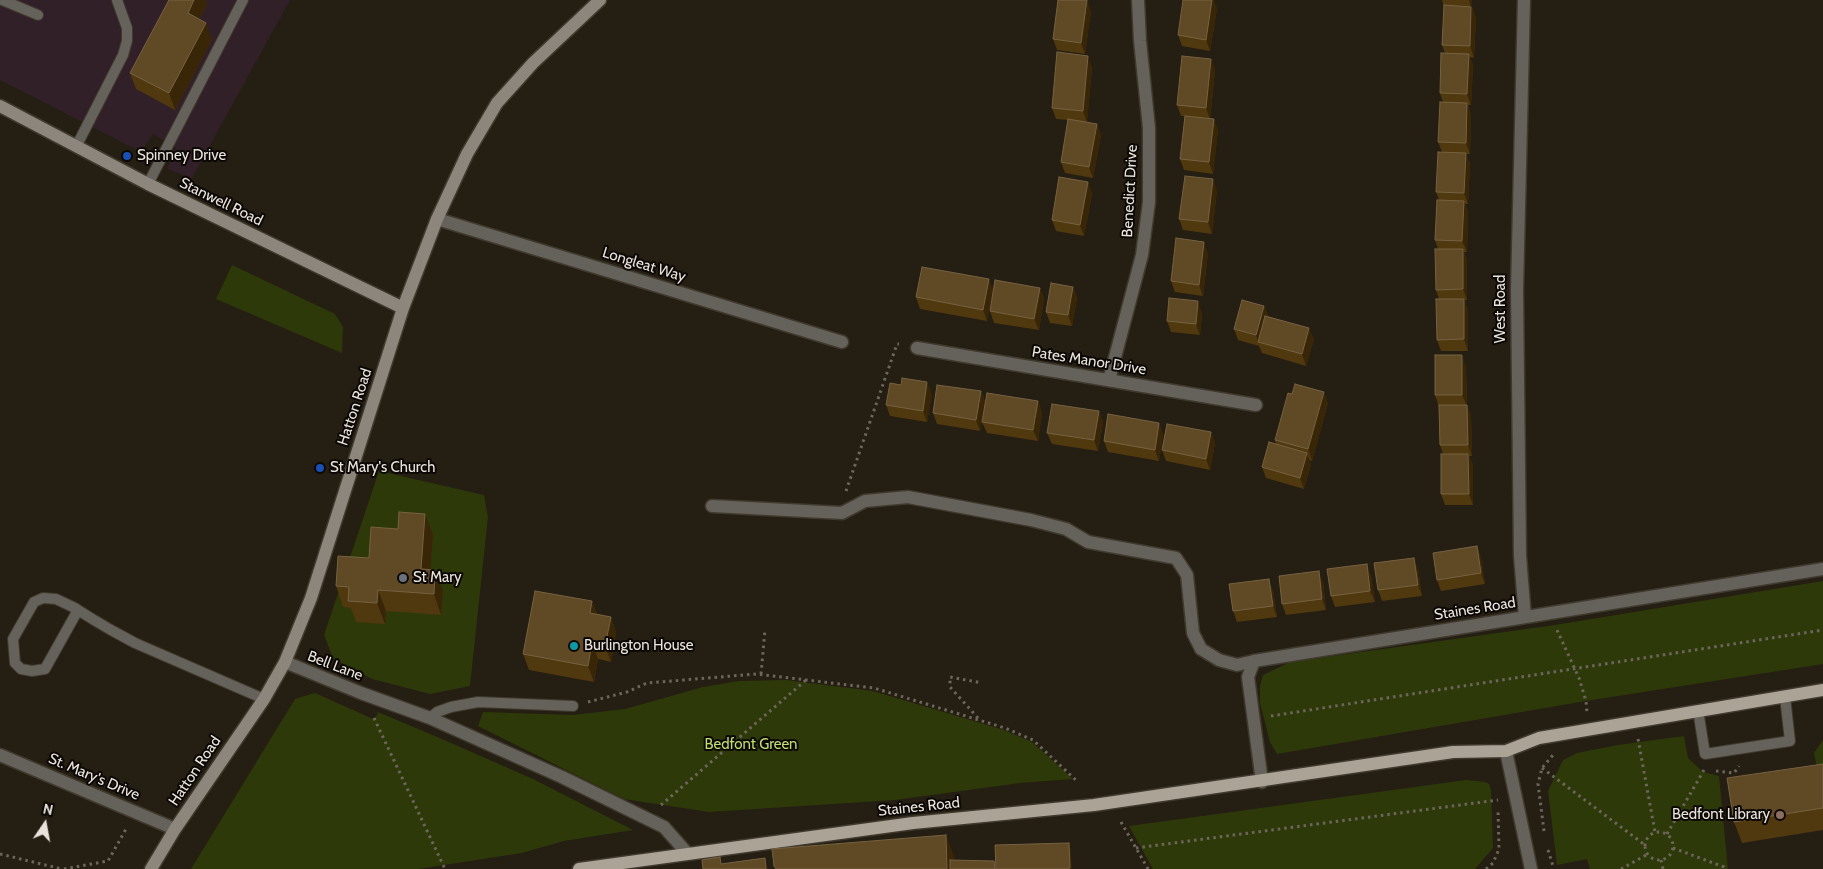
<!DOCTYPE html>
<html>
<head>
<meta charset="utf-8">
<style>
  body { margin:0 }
  #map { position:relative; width:1823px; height:869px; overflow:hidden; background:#251e12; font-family:Cabin,sans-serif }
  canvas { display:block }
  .north { position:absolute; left:20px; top:799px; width:50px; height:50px; -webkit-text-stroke:4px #0c0805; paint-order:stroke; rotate:12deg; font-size:14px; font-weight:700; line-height:20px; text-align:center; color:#e9e3dc }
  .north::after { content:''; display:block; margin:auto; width:18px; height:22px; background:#e9e3dc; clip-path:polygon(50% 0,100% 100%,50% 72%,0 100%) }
</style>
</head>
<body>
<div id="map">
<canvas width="1823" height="869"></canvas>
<div class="north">N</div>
</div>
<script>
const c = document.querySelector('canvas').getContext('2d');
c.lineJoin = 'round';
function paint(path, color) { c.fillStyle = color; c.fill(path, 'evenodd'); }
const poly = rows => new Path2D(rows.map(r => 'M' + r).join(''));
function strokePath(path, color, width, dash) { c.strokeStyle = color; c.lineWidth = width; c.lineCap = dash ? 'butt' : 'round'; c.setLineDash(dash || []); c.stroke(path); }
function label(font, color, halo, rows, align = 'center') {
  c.font = font + ' Cabin,sans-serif'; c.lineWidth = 4; c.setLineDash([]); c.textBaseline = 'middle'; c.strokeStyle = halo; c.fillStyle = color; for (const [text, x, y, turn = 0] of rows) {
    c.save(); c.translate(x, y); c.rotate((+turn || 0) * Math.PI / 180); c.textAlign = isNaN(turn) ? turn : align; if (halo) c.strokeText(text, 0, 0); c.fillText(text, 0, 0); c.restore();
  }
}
const industrial = poly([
  [0,0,290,0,192,178,167,169,176,148,153,134,141,152,0,80]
]);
const green = poly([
  [232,265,335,314,343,327,342,353,216,299],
  [379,471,484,495,488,517,470,686,430,694,372,679,333,658,324,635],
  [1823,581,1823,664,1586,701,1277,754,1270,742,1260,703,1260,686,1263,675,1290,662,1555,625],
  [786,680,873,691,1004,730,1032,742,1073,779,1020,783,895,800,709,812,624,799,478,726,483,712,573,715,625,709,703,687,739,681],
  [315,693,371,718,375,719,378,712,442,739,533,779,633,830,564,841,522,853,418,869,191,869,295,699],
  [1684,736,1688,758,1703,772,1719,776,1728,869,1590,869,1587,859,1557,865,1548,791,1563,760,1577,753,1618,745],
  [1823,740,1823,774,1817,768,1814,753],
  [1466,780,1485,782,1489,784,1491,790,1493,848,1475,869,1153,869,1129,826]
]);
const path = poly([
  [846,491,897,344,899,344],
  [1557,630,1579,678,1586,701,1587,713],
  [761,674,765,630],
  [588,702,627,692,647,683,756,674,874,688,1005,728,1033,740,1078,782],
  [1271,716,1823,630],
  [374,718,445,869],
  [978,718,950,687,950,677,982,683],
  [1638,739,1655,832],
  [1542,768,1645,845],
  [1716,771,1734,773,1739,766],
  [661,805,806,680],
  [1121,822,1148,869],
  [1544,831,1538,784,1542,768,1553,755],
  '1645 846a14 14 0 1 1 28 0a14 14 0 1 1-28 0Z',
  [1667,834,1704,770],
  [1136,848,1498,800],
  [1673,848,1724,867,1725,869],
  [1548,850,1553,866],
  [0,854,62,869],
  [1661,860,1663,869],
  [64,869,108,861,126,829],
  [1486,869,1493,863,1499,849,1498,809],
  [1621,869,1648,854]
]);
const lane = poly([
  [2,0,38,15],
  [76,147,123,55,127,41,127,28,117,0],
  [148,184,243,0],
  [78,610,45,669,32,671,21,669,15,663,13,639,34,602,43,598,56,599,75,608,78,610,94,620,111,630,135,643,264,699],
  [1698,710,1705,754,1790,741,1785,697],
  [430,718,437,712,451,707,478,702,573,706]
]);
const street = poly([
  [1524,0,1517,290,1520,556,1525,617],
  [437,219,842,342],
  [917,348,1256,405],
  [1109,380,1142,255,1149,202,1149,128,1140,41,1138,0],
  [712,506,842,513,865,501,908,497,1031,520,1066,529,1088,542,1176,558,1187,575,1193,633,1201,649,1219,660,1237,665,1254,661],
  [285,662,361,693,430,718,562,777,664,827,687,853],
  [1506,751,1531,869],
  [0,755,175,829],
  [1262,782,1248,677,1254,661,1823,569]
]);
const secondary = poly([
  [0,106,148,184,403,308],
  [151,869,175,829,264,699,285,662,311,598,403,308,437,219,467,154,497,103,533,63,600,0]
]);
const primary = poly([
  [579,869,913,823,1094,805,1453,752,1506,751,1539,738,1823,690]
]);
const wall = poly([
  [169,0,205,0,207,4,199,19,212,39,175,110,136,89,130,73],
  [1442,0,1472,0,1472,7,1476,18,1474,58,1470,57,1473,65,1471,105,1468,105,1471,114,1470,154,1466,154,1470,164,1468,204,1465,204,1468,212,1467,252,1464,252,1467,260,1467,300,1464,300,1468,310,1468,351,1441,351,1437,340,1439,299,1436,290,1438,249,1435,240,1439,200,1436,192,1442,152,1438,142,1443,102,1440,93,1445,53,1442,45,1444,7],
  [1217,8,1210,51,1182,46,1178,35],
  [1091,11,1085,54,1057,50,1053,39],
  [1211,59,1215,70,1210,119,1218,130,1213,174,1184,170,1180,159,1185,116,1181,116,1177,105],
  [1092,67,1087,122,1097,124,1101,135,1093,178,1065,173,1061,162,1068,120,1056,119,1052,108],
  [1088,182,1092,194,1084,236,1056,231,1052,220],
  [1217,190,1212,234,1183,230,1179,219],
  [1208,253,1203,296,1175,292,1171,281],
  [1073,287,1077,298,1072,326,1050,323,1046,312],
  [1040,288,1044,299,1039,330,994,323,990,311],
  [993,290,987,321,920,309,916,297],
  [1264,306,1268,316,1314,339,1306,366,1262,353,1259,346,1238,340,1234,329],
  [1202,313,1200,335,1171,332,1167,321],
  [1466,367,1467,405,1471,416,1472,456,1469,456,1473,465,1473,505,1445,505,1441,494,1443,454,1440,445,1439,407,1435,395],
  [901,385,932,394,927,422,890,416,886,405],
  [981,391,985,402,980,431,937,424,933,413],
  [1038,401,1042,413,1038,441,987,433,982,422],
  [1328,403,1312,461,1309,460,1311,465,1304,489,1266,478,1262,467,1276,444,1275,440],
  [1099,411,1103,423,1098,451,1052,444,1047,433],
  [1159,423,1163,434,1159,461,1108,452,1104,441],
  [1211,432,1215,443,1210,470,1166,461,1162,450],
  [433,535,430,570,443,591,441,615,386,611,385,624,356,622,351,608,343,607,336,586,369,558],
  [1477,546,1481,558,1485,584,1441,591,1437,580],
  [1418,569,1422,596,1382,601,1378,590],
  [1371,575,1375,602,1335,607,1331,596],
  [1323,582,1326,610,1286,615,1282,604],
  [1273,590,1277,617,1237,622,1233,611],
  [592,601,597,614,611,617,616,633,611,662,598,659,594,682,529,670,523,654],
  [1823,764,1823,830,1742,843,1734,822]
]);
const shadedWall = poly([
  [194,0,205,0,207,4,194,29,188,13],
  [1087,0,1091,11,1085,54,1081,43],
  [1212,0,1214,0,1217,8,1210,51,1206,40],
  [1469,0,1472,0,1472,7,1476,18,1474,58,1470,46,1471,8],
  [206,23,212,39,175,110,169,93],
  [1469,54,1473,65,1471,105,1467,94],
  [1088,56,1092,67,1087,122,1083,111],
  [1211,59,1215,70,1210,119,1206,108],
  [1467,103,1471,114,1470,154,1466,143],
  [1214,119,1218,130,1213,174,1209,162],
  [1097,124,1101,135,1093,178,1089,167],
  [1466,153,1470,164,1468,204,1464,193],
  [1213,179,1217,190,1212,234,1208,222],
  [1088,182,1092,194,1084,236,1080,225],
  [1464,201,1468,212,1467,252,1462,241],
  [1204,242,1208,253,1203,296,1199,285],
  [1463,249,1467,260,1467,300,1463,289],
  [989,279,993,290,987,321,983,310],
  [1073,287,1077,298,1072,326,1068,315],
  [1040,288,1044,299,1039,330,1034,319],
  [1464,299,1468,310,1468,351,1464,339],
  [1198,301,1202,313,1200,335,1196,324],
  [1264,306,1268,317,1258,342,1256,335],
  [1309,328,1314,339,1306,366,1302,354],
  [1462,355,1466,367,1467,406,1462,395],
  [927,382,932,394,927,422,923,411],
  [981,391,985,402,980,431,976,420],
  [1324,392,1328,403,1312,461,1308,449],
  [1038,401,1042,413,1038,441,1033,430],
  [1467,405,1471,416,1472,456,1468,445],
  [1099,411,1103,423,1098,451,1094,440],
  [1159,423,1163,434,1159,461,1155,450],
  [1211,432,1215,443,1210,470,1206,459],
  [1307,453,1311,465,1304,489,1300,478],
  [1468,454,1473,465,1473,505,1469,494],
  [425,514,433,535,429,590,421,569],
  [1477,546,1481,558,1485,584,1481,573],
  [1414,558,1418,569,1422,596,1418,585],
  [1367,564,1371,575,1375,602,1370,591],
  [435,570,443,591,441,615,434,594],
  [1319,571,1323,582,1326,610,1322,599],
  [1269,579,1273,590,1277,617,1273,606],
  [378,590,386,611,385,624,377,603],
  [592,601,598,618,590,613],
  [611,617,616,633,611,662,605,646],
  [592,643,598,659,594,682,588,666],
  [946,835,954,856,954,869,947,869],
  [1069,843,1071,849,1072,869,1070,869,1070,868],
  [765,858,768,869,766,869]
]);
const building = poly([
  [169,0,194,0,188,13,206,23,169,93,130,73,169,0],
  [1058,0,1087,0,1081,43,1053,39,1058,0],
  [1183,0,1212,0,1206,40,1178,35,1183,0],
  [1444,5,1471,7,1470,46,1442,45,1444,5],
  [1057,52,1088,56,1083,111,1052,108,1057,52],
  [1441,53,1469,54,1467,94,1440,93,1441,53],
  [1182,56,1211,59,1206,108,1177,105,1182,56],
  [1440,102,1467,103,1466,143,1438,142,1440,102],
  [1185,116,1214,119,1209,162,1180,159,1185,116],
  [1068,119,1097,124,1089,167,1061,162,1068,119],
  [1438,152,1466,153,1464,193,1436,192,1438,152],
  [1185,176,1213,179,1208,222,1179,219,1185,176],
  [1059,177,1088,182,1080,225,1052,220,1059,177],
  [1437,200,1464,201,1462,241,1435,240,1437,200],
  [1176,238,1204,242,1199,285,1171,281,1176,238],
  [1435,249,1463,249,1463,289,1436,290,1435,249],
  [922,267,989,279,983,310,916,297,922,267],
  [995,280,1040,288,1034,319,990,311,995,280],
  [1051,283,1073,287,1068,315,1046,312,1051,283],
  [1169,298,1198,301,1196,324,1167,321,1169,298],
  [1436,299,1464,299,1464,339,1437,340,1436,299],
  [1242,300,1264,306,1256,335,1234,329,1242,300],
  [1265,316,1309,328,1302,354,1258,342,1265,316],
  [1435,355,1462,355,1462,395,1435,395,1435,355],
  [902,378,927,382,923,411,886,405,890,383,901,385,902,378],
  [1295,384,1324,392,1308,449,1275,440,1288,393,1292,394,1295,384],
  [937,385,981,391,976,420,933,413,937,385],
  [987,393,1038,401,1033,430,982,422,987,393],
  [1052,404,1099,411,1094,440,1047,433,1052,404],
  [1439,405,1467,405,1468,445,1440,445,1439,405],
  [1108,414,1159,423,1155,450,1104,441,1108,414],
  [1167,424,1211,432,1206,459,1162,450,1167,424],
  [1269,442,1307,453,1300,478,1262,467,1269,442],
  [1441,454,1468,454,1469,494,1441,494,1441,454],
  [399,512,425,514,421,569,435,570,434,594,378,590,377,603,348,601,349,587,336,586,338,556,369,558,371,527,398,529,399,512],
  [1477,546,1481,573,1437,580,1433,553,1477,546],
  [1414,558,1418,585,1378,590,1374,563,1414,558],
  [1367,564,1370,591,1331,596,1327,569,1367,564],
  [1319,571,1322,599,1282,604,1279,576,1319,571],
  [1269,579,1273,606,1233,611,1229,584,1269,579],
  [535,591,592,601,590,613,611,617,605,646,592,643,588,666,523,654,535,591],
  [1823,764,1823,808,1734,822,1727,778,1823,764],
  [946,835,947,869,776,869,774,866,772,849,946,835],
  [1069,843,1070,868,1066,869,996,869,995,845,1069,843],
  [720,857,721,864,765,858,766,869,703,869,702,860,720,857],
  [950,860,994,861,995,869,950,869,950,860]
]);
const markers = [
  [127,156,5,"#1a4fb4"],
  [320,468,5,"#1a4fb4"],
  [403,578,5,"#6b7280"],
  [574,646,5,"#0f9aa8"],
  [1780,815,5,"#8d6e63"]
];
const poiNames = [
  ["Spinney Drive",137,156],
  ["St Mary's Church",330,468],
  ["St Mary",413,578],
  ["Burlington House",584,646],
  ["Bedfont Library",1770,815,"right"]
];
const streetNames = [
  ["Benedict Drive",1130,191,-87],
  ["Stanwell Road",221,202,26],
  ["Longleat Way",644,265,17],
  ["West Road",1501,309,-90],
  ["Pates Manor Drive",1089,361,9],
  ["Hatton Road",355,407,-72],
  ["Staines Road",1475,609,-9],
  ["Bell Lane",335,666,21],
  ["Hatton Road",195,771,-56],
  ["St. Mary's Drive",94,777,23],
  ["Staines Road",919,807,-6]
];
const parkNames = [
  ["Bedfont Green",751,745]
];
paint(industrial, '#322028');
paint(green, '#2e390a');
strokePath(lane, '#403a2e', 12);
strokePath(street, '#403a2e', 15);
strokePath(secondary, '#403a2e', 15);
strokePath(primary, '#403a2e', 15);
strokePath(path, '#6d665c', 3, [2.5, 4]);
strokePath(lane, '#65615b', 10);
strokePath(street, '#65615b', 12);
strokePath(secondary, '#8d867d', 12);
strokePath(primary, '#aca397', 12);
paint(wall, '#50380f');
paint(shadedWall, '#382607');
paint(building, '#604a25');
strokePath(building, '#766242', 1);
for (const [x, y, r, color] of markers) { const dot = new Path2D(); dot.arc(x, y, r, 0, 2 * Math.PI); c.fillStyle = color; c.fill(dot); strokePath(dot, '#0c0805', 2); }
label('15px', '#e9e3dc', '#0c0805', poiNames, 'left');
label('15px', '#e9e3dc', '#0c0805', streetNames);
label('15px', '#c0de6f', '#0c0805', parkNames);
</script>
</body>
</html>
